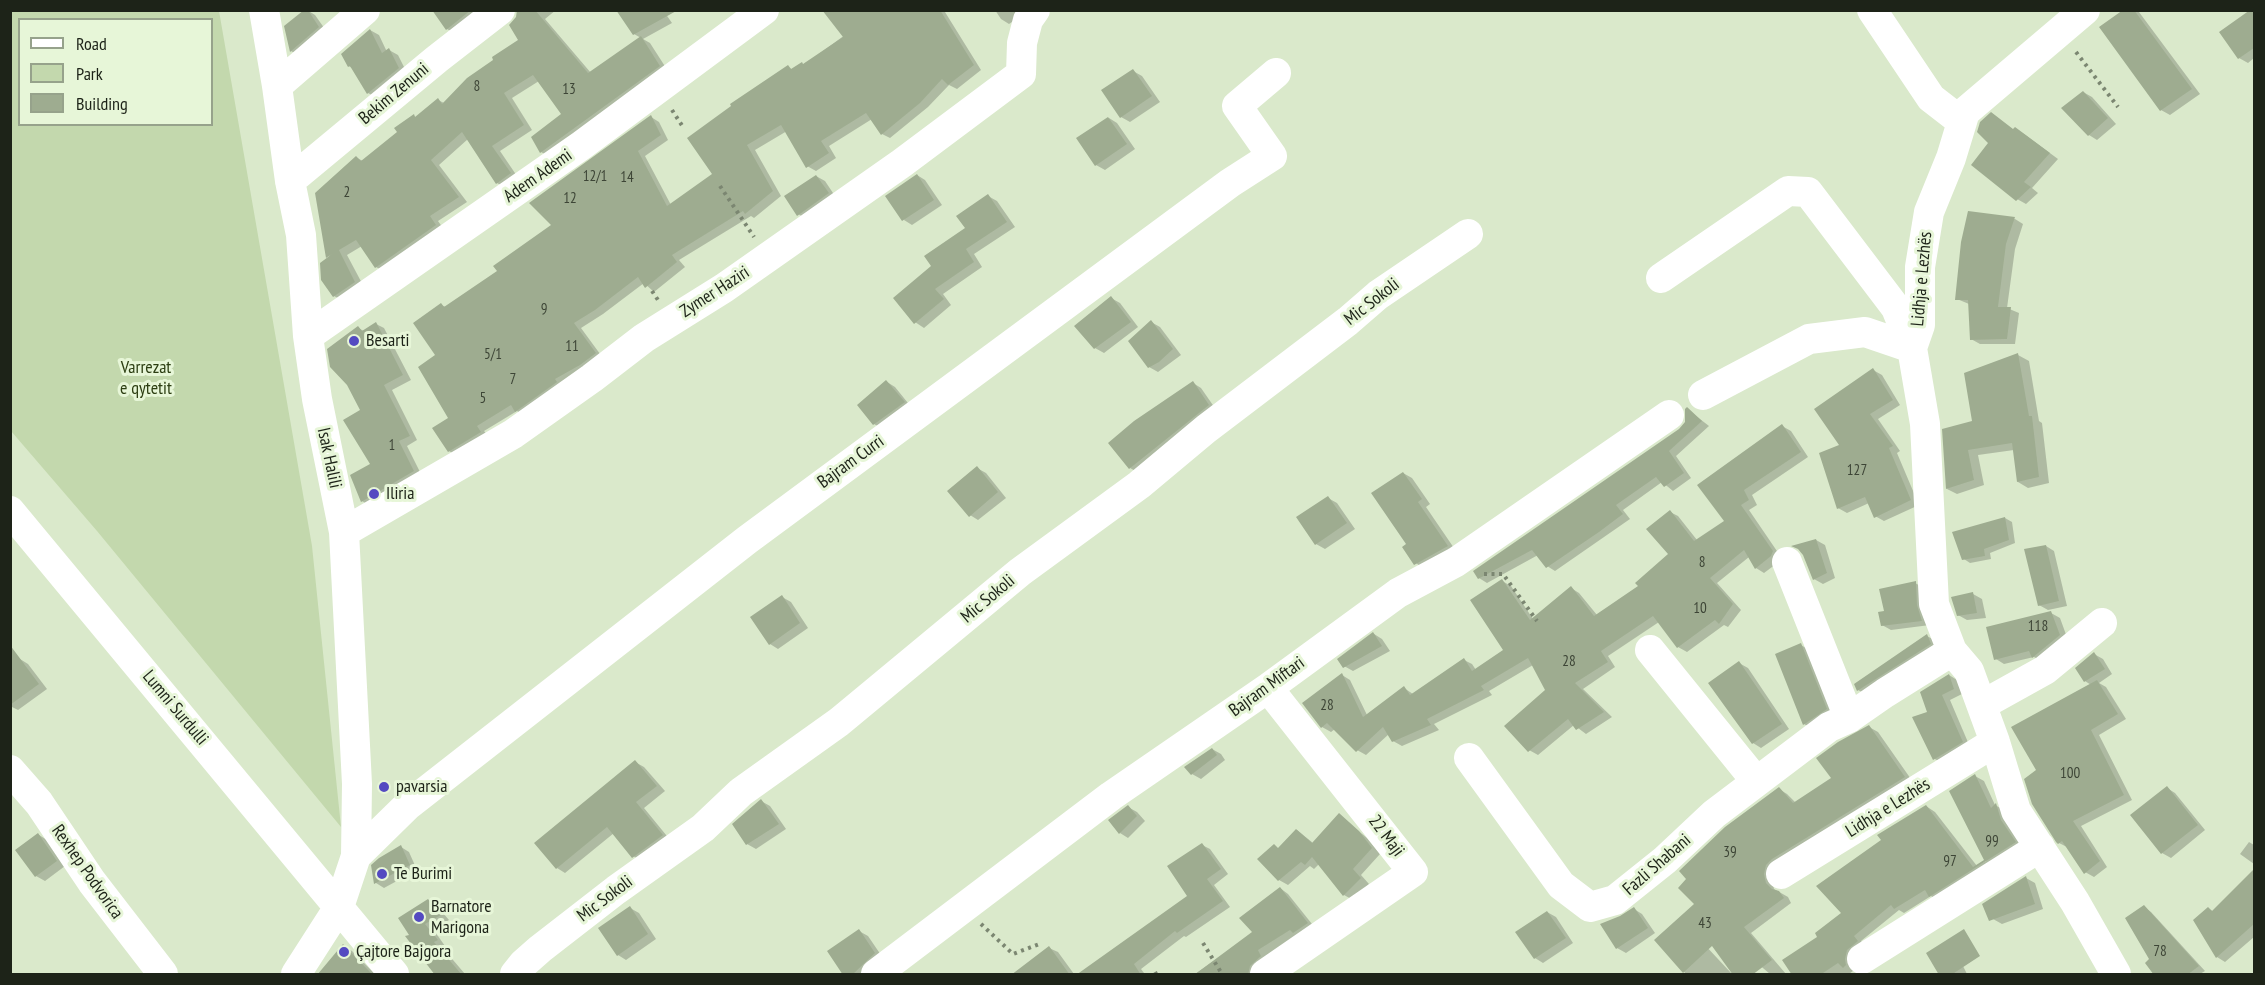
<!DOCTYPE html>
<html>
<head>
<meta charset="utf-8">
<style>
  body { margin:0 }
  #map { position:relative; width:2265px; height:985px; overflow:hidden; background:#dae9cb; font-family:"PT Sans Narrow",sans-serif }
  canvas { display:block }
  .frame { position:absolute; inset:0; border:12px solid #1d2318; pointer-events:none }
  .legend { position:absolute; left:18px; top:18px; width:195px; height:108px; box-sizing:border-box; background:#e7f6d8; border:2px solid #96a28b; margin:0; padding:8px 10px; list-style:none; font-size:18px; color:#1d2318 }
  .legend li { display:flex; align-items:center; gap:12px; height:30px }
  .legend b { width:30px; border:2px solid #96a28b }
</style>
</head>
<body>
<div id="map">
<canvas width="2265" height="985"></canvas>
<div class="frame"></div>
<ul class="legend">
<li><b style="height:8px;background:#fff"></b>Road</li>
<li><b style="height:16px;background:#c3d8ad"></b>Park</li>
<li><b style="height:16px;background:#9eac90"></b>Building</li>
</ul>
</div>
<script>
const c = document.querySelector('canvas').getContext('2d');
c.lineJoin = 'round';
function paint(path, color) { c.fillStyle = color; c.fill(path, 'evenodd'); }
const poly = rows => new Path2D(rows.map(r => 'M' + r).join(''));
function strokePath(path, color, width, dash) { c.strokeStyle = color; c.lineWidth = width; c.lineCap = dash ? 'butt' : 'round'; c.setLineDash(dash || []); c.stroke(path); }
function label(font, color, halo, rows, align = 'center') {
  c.font = font + ' "PT Sans Narrow",sans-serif'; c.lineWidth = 6; c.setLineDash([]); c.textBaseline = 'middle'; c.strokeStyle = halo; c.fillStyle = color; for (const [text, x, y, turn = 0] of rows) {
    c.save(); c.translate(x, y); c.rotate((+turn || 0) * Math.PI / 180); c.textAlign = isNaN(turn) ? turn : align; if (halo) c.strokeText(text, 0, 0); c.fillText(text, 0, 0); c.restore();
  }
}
const green = poly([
  [10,11,219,11,312,546,341,827,97,531,11,431],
  [20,20,212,20,212,124,20,124]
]);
const shadow = poly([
  [307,10,315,15,327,32,299,56,291,51,286,27],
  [434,10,487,10,456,34,447,29],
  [518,10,556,10,545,19,591,73,641,38,634,34,663,10,672,23,643,39,650,43,668,71,550,157,541,152,563,115,539,81,512,98,532,130,500,151,519,179,506,188,497,183,468,139,439,165,467,202,438,221,445,231,385,272,376,267,362,246,347,255,364,287,343,301,334,296,323,279,357,158,363,161,400,132,414,116,417,118,438,100,444,103,520,40],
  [879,10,947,10,945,12,981,70,957,89,949,85,928,107,890,138,882,134,872,119,829,146,836,158,816,171,807,166,787,131,755,150,781,196,754,218,751,216,679,260,685,267,654,292,644,283,603,314,581,328,603,358,524,415,517,411,484,431,489,437,457,456,449,451,450,418,437,356,441,305,446,307,499,271,553,225,651,117,659,122,668,140,645,156,671,205,714,175,788,67,793,70,804,65],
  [995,10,1021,10,1021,16,1009,24,1001,19],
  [2126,10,2139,12,2200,94,2170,115,2161,110],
  [2251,11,2254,14,2254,58,2248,63,2239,58],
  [370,30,379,35,387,52,389,50,398,55,407,73,377,98,368,93,353,69,349,66],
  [1133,71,1142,76,1160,102,1130,122,1121,117],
  [2083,92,2092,97,2116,124,2097,140,2089,135],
  [1109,118,1117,123,1135,149,1105,170,1096,165],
  [2014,130,2024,134,2058,159,2032,188,2038,193,2026,204,2017,199,1990,143],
  [917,175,925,180,942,205,912,225,904,220],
  [816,176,825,181,837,199,807,219,798,214],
  [988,196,997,201,1015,227,974,254,982,267,943,294,951,305,924,328,915,322,967,229],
  [1970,213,2015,219,2023,224,2015,249,2007,308,2019,313,2015,344,1980,344,1971,339,1969,304,1957,299],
  [1111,298,1120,303,1138,327,1104,353,1095,348],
  [1151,322,1160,327,1181,355,1158,372,1149,367],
  [376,324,384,328,411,380,392,390,417,440,407,446,422,476,370,506,362,501,372,465,361,410,348,384,358,328,364,331],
  [2018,355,2029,361,2039,421,2042,423,2049,483,2028,488,2018,482,2014,450,1978,455,1984,485,1957,494,1947,489,1974,422,1966,374],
  [1873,370,1882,375,1900,405,1878,419,1900,451,1897,453,1919,505,1884,521,1875,516,1869,503,1847,513,1838,508,1841,446],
  [887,382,895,387,912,408,883,429,874,424],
  [1193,383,1201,388,1217,411,1139,473,1130,468],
  [1687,409,1709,426,1676,456,1691,478,1673,491,1662,482,1623,510,1630,519,1555,571,1547,566,1538,555,1487,583,1479,578,1680,430,1686,422],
  [1782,426,1791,431,1808,457,1752,495,1757,505,1749,510,1781,557,1780,561,1764,573,1756,568,1749,557,1717,583,1741,610,1728,627,1724,625,1687,652,1678,647,1659,622,1608,656,1615,667,1583,689,1612,717,1586,734,1574,725,1538,755,1529,750,1547,691,1533,665,1489,691,1492,695,1434,724,1439,730,1402,746,1393,741,1389,734,1366,755,1357,750,1335,729,1331,732,1322,727,1304,704,1342,675,1350,680,1367,715,1404,688,1413,694,1464,660,1472,664,1476,670,1505,650,1502,581,1511,586,1533,619,1571,588,1579,593,1597,615,1640,586,1670,554,1670,512,1678,516,1697,540,1726,522,1699,485],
  [977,468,986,473,1006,498,978,520,970,515],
  [1403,473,1412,478,1430,504,1426,507,1456,551,1424,569,1416,563,1408,545],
  [1328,498,1337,503,1355,529,1325,549,1316,544],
  [2005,518,2012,522,2015,543,1990,553,1991,559,1970,563,1964,559],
  [1816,540,1825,545,1835,578,1823,584,1814,579],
  [2046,546,2054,551,2067,606,2048,610,2039,605],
  [1915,583,1924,588,1930,625,1891,630,1882,625,1885,612],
  [1973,594,1982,599,1986,618,1967,620,1958,615],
  [782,597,791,602,808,628,778,649,770,644],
  [2051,613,2060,618,2068,640,2042,661,2034,657,2004,664,1996,659],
  [1374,634,1382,639,1390,651,1353,671,1344,666],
  [1927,636,1936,641,1939,649,1867,695,1858,690,1856,685],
  [1801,645,1809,650,1835,714,1813,729,1804,724],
  [2094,654,2103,659,2112,674,2099,683,2106,687,2126,719,2099,735,2132,800,2081,826,2107,867,2094,877,2085,872,2069,848,2059,843,2038,770,2091,685,2085,681],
  [20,659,28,664,47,689,18,710,10,706,10,666],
  [1739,663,1748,668,1789,729,1761,748,1753,743],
  [1949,675,1957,680,1962,694,1950,700,1970,747,1943,764,1935,759,1929,712],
  [1869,727,1878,732,1913,782,1772,881,1774,889,1788,897,1791,903,1751,933,1786,974,1770,974,1718,930,1704,944,1732,974,1686,974,1656,940,1696,904,1779,789,1787,794,1796,803,1834,779],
  [1212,749,1221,754,1225,760,1201,779,1192,774],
  [635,762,644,767,665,791,644,808,671,841,642,861,633,856,614,833,565,873,557,868],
  [1975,776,1984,781,1995,805,2004,810,2023,847,1938,901,1931,896,1904,913,1899,910,1861,941,1866,947,1854,970,1849,974,1794,974,1819,937,1844,913,1883,841,1926,806,1935,812,1977,866,1986,861],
  [2167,788,2175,793,2205,830,2171,858,2162,853],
  [761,801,770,806,786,829,756,849,747,844],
  [1128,807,1137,812,1145,821,1128,838,1120,833],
  [1339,815,1367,838,1380,854,1361,875,1369,884,1353,900,1344,895,1319,864,1314,869,1310,866,1288,885,1279,880,1259,859,1279,849,1297,830,1313,843],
  [39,835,47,840,65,866,45,881,36,876],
  [2249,842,2254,845,2254,864,2240,854],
  [1202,845,1210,849,1228,874,1214,885,1230,907,1186,937,1184,936,1141,969,1144,973,1143,974,1079,974,1189,896],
  [401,847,409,852,417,870,384,888,376,883,373,866],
  [2254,871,2254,937,2225,962,2217,957,2209,909,2214,912],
  [2026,878,2035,883,2043,909,2002,924,1993,919],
  [1280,888,1288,894,1316,929,1258,974,1195,974,1254,933],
  [428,901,437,906,449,920,433,929,445,946,442,947,465,974,437,974,411,935],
  [2144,907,2151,912,2205,971,2200,974,2156,974,2151,960],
  [630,908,639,913,656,939,626,960,618,955],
  [1634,909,1642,914,1655,933,1626,953,1617,948,1621,918],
  [1547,912,1556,917,1573,943,1543,963,1535,958],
  [859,931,868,936,883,958,868,974,845,974],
  [344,946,352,951,375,974,319,974],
  [1049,948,1058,952,1074,974,1024,974],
  [1954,948,1967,974,1941,974]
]);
const building = poly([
  [304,10,308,10,319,27,290,52,284,26],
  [432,10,471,10,446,30],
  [517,10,535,10,588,73,641,36,660,66,540,153,531,137,561,114,533,75,504,93,524,125,492,146,511,173,496,184,462,132,431,160,459,197,430,216,436,225,375,268,356,240,339,250,355,282,333,297,321,280,320,263,332,254,326,258,315,193,356,156,361,161,397,132,394,128,414,114,415,117,438,98,442,104,467,78,493,60,492,57,518,40,509,25,516,17],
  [616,10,678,10,633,35],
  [822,10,940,10,974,65,948,85,942,79,920,103,881,135,866,113,821,141,829,153,806,168,781,125,747,145,773,191,745,214,743,211,672,255,677,262,645,288,638,277,595,310,574,323,596,353,580,365,555,379,557,382,515,412,511,405,477,426,481,432,448,452,432,428,448,418,418,367,435,355,413,323,441,303,444,307,497,271,493,266,551,225,529,203,651,115,661,135,638,151,667,206,712,174,687,138,731,106,730,104,788,65,791,69,802,62,803,64,843,37],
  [2123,10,2134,10,2192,89,2160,111,2099,27],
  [2250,10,2254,10,2254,48,2238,59,2219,32],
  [370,29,382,53,389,48,399,68,367,94,350,66,348,67,341,54],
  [1133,69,1152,96,1120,118,1101,90],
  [2083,91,2108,118,2088,136,2061,108],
  [1991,112,2013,129,2015,127,2050,153,2024,182,2031,187,2016,201,1971,165,1988,143,1977,132,1980,122],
  [1108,117,1127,144,1095,166,1076,138],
  [917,174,934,200,902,221,885,196],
  [816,175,829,193,797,216,784,196],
  [988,194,1007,222,966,249,974,262,935,289,944,299,914,324,893,298,931,266,924,256,965,228,956,216],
  [1968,211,2015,217,2006,244,1998,307,2011,307,2007,339,1970,340,1968,300,1955,300,1961,242],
  [1111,296,1131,322,1094,349,1074,326],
  [1151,320,1173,349,1159,362,1148,368,1128,341],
  [376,322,403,375,384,385,410,436,399,441,414,471,361,502,350,475,370,464,343,420,360,410,347,385,330,367,327,349,358,326,362,331],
  [2018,353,2029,416,2032,416,2039,477,2017,482,2012,443,1968,450,1974,480,1946,489,1942,429,1972,421,1964,373],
  [1873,368,1893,400,1870,414,1893,446,1889,448,1911,500,1874,518,1865,497,1837,509,1819,453,1839,445,1814,409],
  [886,380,905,402,873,425,857,405],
  [1193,381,1209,405,1129,469,1108,443,1134,421],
  [1687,407,1702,421,1669,451,1684,473,1664,487,1656,477,1616,505,1623,514,1599,532,1546,568,1532,550,1478,579,1473,571,1679,429,1685,422,1685,409],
  [1782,424,1801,452,1744,490,1749,500,1741,505,1773,551,1771,556,1755,569,1744,550,1710,578,1733,604,1719,624,1715,620,1677,648,1653,616,1601,651,1608,662,1575,683,1604,712,1576,730,1568,719,1528,752,1504,726,1545,690,1528,658,1481,686,1484,690,1427,719,1431,725,1392,742,1383,727,1356,752,1327,723,1321,728,1302,703,1342,673,1363,717,1404,686,1410,695,1464,658,1472,671,1503,650,1470,600,1502,579,1530,620,1571,586,1594,616,1638,586,1635,583,1668,554,1646,529,1670,510,1694,541,1724,521,1697,485],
  [977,466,998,492,969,517,947,491],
  [1403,472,1422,499,1418,502,1448,546,1414,565,1402,547,1406,544,1371,493],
  [1328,496,1347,523,1315,545,1296,517],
  [2005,517,2009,540,1984,549,1985,556,1962,560,1952,532],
  [1816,539,1827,573,1813,580,1803,555,1798,549,1791,546],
  [2046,545,2059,601,2038,606,2024,549],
  [1916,581,1917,605,1922,621,1881,626,1878,612,1884,611,1879,589],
  [1973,592,1977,613,1957,616,1951,597],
  [782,595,800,623,769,645,750,617],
  [2051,611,2060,635,2032,658,2029,651,1994,660,1986,627],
  [1373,632,1382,646,1343,668,1337,659],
  [1927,634,1931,644,1857,691,1854,684],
  [1801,643,1827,709,1803,725,1775,654],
  [10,645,39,684,10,705],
  [2094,652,2105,669,2084,682,2075,668],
  [1739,661,1782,724,1752,744,1708,683],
  [1949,674,1954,689,1942,695,1963,742,1933,760,1912,717,1927,712,1920,692],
  [2097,680,2118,714,2091,730,2124,795,2073,821,2100,861,2084,874,2062,841,2058,844,2056,842,2032,804,2024,779,2036,770,2011,727],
  [1869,725,1905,777,1772,859,1766,865,1764,874,1766,883,1772,889,1779,891,1784,898,1744,927,1772,960,1752,975,1733,975,1712,946,1683,973,1654,940,1694,904,1678,888,1686,879,1679,871,1725,827,1779,787,1793,803,1831,778,1816,758,1838,742],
  [1212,748,1217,755,1191,775,1184,767],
  [635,760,657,786,636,802,663,835,632,858,607,827,556,869,534,843],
  [1975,774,1991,808,1996,803,2001,820,2016,842,1929,897,1925,890,1894,909,1891,905,1854,936,1858,941,1847,950,1845,959,1846,965,1843,968,1838,963,1820,975,1792,975,1782,960,1817,937,1815,933,1841,913,1816,886,1881,840,1877,835,1926,805,1973,867,1984,860,1949,791],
  [2167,786,2198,825,2161,854,2130,815],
  [761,799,779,824,746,845,732,824],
  [1128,805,1137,816,1119,834,1108,820],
  [1339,813,1359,831,1372,848,1353,869,1361,878,1343,896,1312,857,1305,865,1301,862,1278,881,1257,859,1274,844,1278,848,1296,829,1312,843],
  [38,833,57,861,35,877,15,850],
  [1202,843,1221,869,1207,879,1223,901,1177,933,1175,931,1134,964,1141,975,1076,975,1187,896,1167,866],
  [401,845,410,865,374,884,371,865,379,858],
  [2254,869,2254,924,2216,958,2193,920,2208,907,2212,911],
  [2026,876,2035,904,1989,921,1982,904],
  [1280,887,1308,923,1293,933,1290,930,1258,950,1261,956,1250,966,1248,975,1194,975,1252,932,1239,918],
  [428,899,441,915,425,924,438,940,434,942,462,975,435,975,405,936,409,935,398,918],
  [2144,905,2199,966,2187,975,2154,975,2145,963,2149,959,2125,918],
  [630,906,648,934,617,956,598,928],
  [1634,907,1648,928,1616,949,1600,924,1620,916],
  [1547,911,1566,938,1534,959,1515,932],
  [859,929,875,953,852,975,843,975,827,951],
  [1964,929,1980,956,1951,975,1939,975,1926,953],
  [343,944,370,972,372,975,317,975],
  [1049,946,1070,975,1011,975]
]);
const path = poly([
  [2076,52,2118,107],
  [672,110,683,127],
  [720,186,754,237],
  [652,291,658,300],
  [1484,574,1503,574,1537,621],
  [981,924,1013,954,1042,943],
  [1203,943,1222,974],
  [1155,972,1156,974]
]);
const minor = poly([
  [264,10,277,86,290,181,301,235,308,336,317,399,344,532,357,784,356,856,339,907,296,974],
  [1872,10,1931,98,1962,122],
  [2085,10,1965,112,1951,158,1929,212,1920,267,1920,325,1912,348,1925,424,1934,604,1952,651,1969,671,1995,742,2016,811,2075,902,2116,974],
  [277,86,365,10],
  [290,181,437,59,500,10],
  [1661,278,1788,191,1808,192,1896,308,1912,348,1865,332,1809,339,1703,395],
  [308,336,582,145,764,10],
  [10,511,394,974],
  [344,532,513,434,592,378,644,338,724,288,902,163,1021,74,1022,43,1028,20,1035,10],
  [1787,562,1849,718],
  [1650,650,1756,781],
  [1982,705,2045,670,2102,623],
  [1469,758,1561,885,1590,907,1615,900,1665,860,1714,814,1829,727,1849,718,1885,693,1952,651],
  [10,770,39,803,92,882,163,974],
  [356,856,407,806,747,540,1230,183,1272,156,1237,106,1276,73],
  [1781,874,1995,742],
  [1862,959,2040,847],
  [515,974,523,964,540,949,616,890,703,828,741,792,839,722,1020,572,1139,485,1206,429,1348,321,1378,295,1468,234],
  [876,974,1111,796,1268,688,1398,593,1456,562,1669,415],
  [1265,974,1413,872,1268,688]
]);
const markers = [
  [354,341,6,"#544ac1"],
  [374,494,6,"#544ac1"],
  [384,787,6,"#544ac1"],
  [382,874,6,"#544ac1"],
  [419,917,6,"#544ac1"],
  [344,952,6,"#544ac1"]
];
const numberNames = [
  ["8",477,87],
  ["13",569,90],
  ["12/1",595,177],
  ["14",627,178],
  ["2",347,193],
  ["12",570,199],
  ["9",544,310],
  ["11",572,347],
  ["5/1",493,355],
  ["7",513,380],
  ["5",483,399],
  ["1",392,446],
  ["127",1857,471],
  ["8",1702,563],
  ["10",1700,609],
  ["118",2038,627],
  ["28",1569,662],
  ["28",1327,706],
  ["100",2070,774],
  ["99",1992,842],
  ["39",1730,853],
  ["97",1950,862],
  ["43",1705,924],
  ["78",2160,952]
];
const streetNames = [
  ["Bekim Zenuni",394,94,-40],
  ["Adem Ademi",538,176,-35],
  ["Lidhja e Lezhës",1922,279,-85],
  ["Zymer Haziri",715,292,-33],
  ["Mic Sokoli",1372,302,-38],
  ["Isak Halili",329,458,78],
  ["Bajram Curri",851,462,-36],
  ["Mic Sokoli",988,599,-40],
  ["Bajram Miftari",1267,687,-36],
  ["Lumni Surdulli",175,708,50],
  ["Lidhja e Lezhës",1888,808,-32],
  ["22 Maji",1386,836,53],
  ["Fazli Shabani",1657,865,-41],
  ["Rexhep Podvorica",87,872,55],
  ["Mic Sokoli",605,899,-37]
];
const poiNames = [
  ["Besarti",366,341],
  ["Iliria",386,494],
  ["pavarsia",396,787],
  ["Te Burimi",394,874],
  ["Barnatore",431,907],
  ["Marigona",431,928],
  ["Çajtore Bajgora",356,952]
];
const parkNames = [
  ["Varrezat",146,368],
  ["e qytetit",146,389]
];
paint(green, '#c3d8ad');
paint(shadow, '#0003');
paint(building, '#9eac90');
strokePath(path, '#7b8671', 4, [3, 4.5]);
strokePath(minor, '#fff', 30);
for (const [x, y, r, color] of markers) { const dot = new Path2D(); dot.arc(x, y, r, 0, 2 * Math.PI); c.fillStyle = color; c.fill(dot); strokePath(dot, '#e7f6d8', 2); }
label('15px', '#3d4536', null, numberNames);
label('18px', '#1d2318', '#e7f6d8', streetNames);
label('18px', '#1d2318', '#e7f6d8', poiNames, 'left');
label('18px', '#2c3e12', '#e7f6d8', parkNames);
</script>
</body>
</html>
